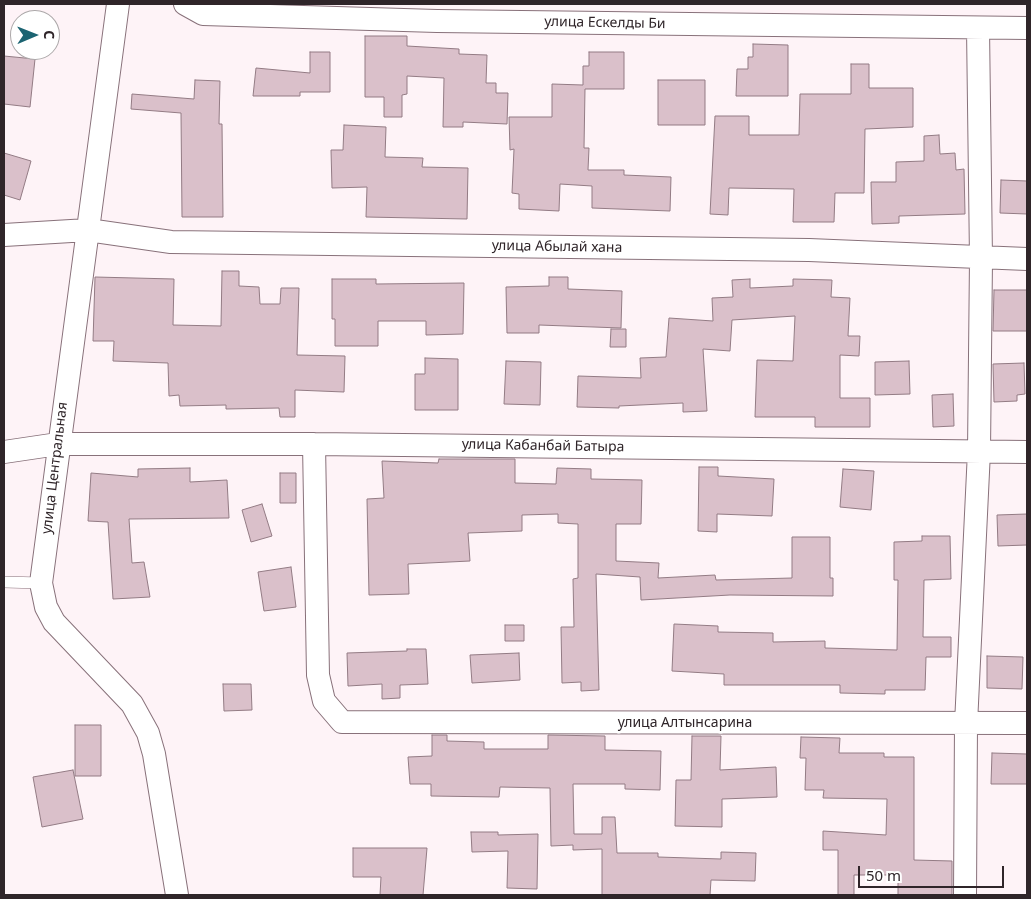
<!DOCTYPE html>
<html>
<head>
<meta charset="utf-8">
<style>
  body { margin:0 }
  #map { position:relative; width:1031px; height:899px; overflow:hidden; background:#fef3f7; font-family:"Noto Sans",sans-serif }
  canvas { display:block }
  .frame { position:absolute; inset:0; border:5px solid #2f2529; pointer-events:none }
  .north { position:absolute; left:10px; top:10px; width:50px; height:50px; box-sizing:border-box; background:#fff; border:1px solid #aca8a9; border-radius:50%; rotate:89deg; font-size:14px; font-weight:700; line-height:20px; text-align:center; color:#2f2529 }
  .north::after { content:''; display:block; margin:auto; width:18px; height:22px; background:#1c6472; clip-path:polygon(50% 0,100% 100%,50% 72%,0 100%) }
  .scale { position:absolute; left:858px; top:866px; width:146px; height:22px; box-sizing:border-box; border:2px solid #2f2529; border-top:0; padding-left:6px; font-size:15px; line-height:18px; white-space:nowrap; color:#2f2529; -webkit-text-stroke:4px #fff; paint-order:stroke }
</style>
</head>
<body>
<div id="map">
<canvas width="1031" height="899"></canvas>
<div class="frame"></div>
<div class="north">С</div>
<div class="scale">50 m</div>
</div>
<script>
const c = document.querySelector('canvas').getContext('2d');
c.lineJoin = 'round';
function paint(path, color) { c.fillStyle = color; c.fill(path, 'evenodd'); }
const poly = rows => new Path2D(rows.map(r => 'M' + r).join(''));
function strokePath(path, color, width, dash) { c.strokeStyle = color; c.lineWidth = width; c.lineCap = dash ? 'butt' : 'round'; c.setLineDash(dash || []); c.stroke(path); }
function label(font, color, halo, rows, align = 'center') {
  c.font = font + ' "Noto Sans",sans-serif'; c.lineWidth = 5; c.setLineDash([]); c.textBaseline = 'middle'; c.strokeStyle = halo; c.fillStyle = color; for (const [text, x, y, turn = 0] of rows) {
    c.save(); c.translate(x, y); c.rotate((+turn || 0) * Math.PI / 180); c.textAlign = isNaN(turn) ? turn : align; if (halo) c.strokeText(text, 0, 0); c.fillText(text, 0, 0); c.restore();
  }
}
const building = poly([
  [365,36,407,36,407,46,459,49,459,54,487,55,486,83,496,83,496,93,508,93,507,124,463,122,463,127,443,127,444,78,407,76,407,94,402,95,402,117,384,117,384,97,365,97,365,36],
  [753,44,788,45,788,96,736,96,737,69,748,69,748,57,753,57,753,44],
  [310,52,330,52,330,92,300,92,300,96,253,96,256,68,310,73,310,52],
  [589,52,624,52,624,89,585,89,584,148,589,148,588,170,624,170,624,175,671,177,670,211,592,208,592,186,560,184,559,211,519,209,519,194,512,193,514,149,510,150,509,117,552,117,552,84,583,85,583,66,589,66,589,52],
  [4,56,35,59,30,107,4,104,4,56],
  [851,64,869,64,869,88,913,88,913,127,865,129,864,193,835,193,834,222,793,222,794,189,729,188,728,215,710,214,715,116,749,116,749,135,799,135,800,94,851,94,851,64],
  [195,80,220,81,219,124,222,124,223,217,182,217,181,113,131,109,132,94,194,99,195,80],
  [658,80,705,80,705,125,658,125,658,80],
  [344,125,386,127,385,157,423,158,422,167,468,168,467,219,366,217,367,187,332,188,331,150,343,150,344,125],
  [939,135,940,154,955,153,956,170,964,169,965,214,899,216,899,223,872,224,871,182,896,182,896,162,924,161,924,136,939,135],
  [4,153,31,161,20,200,4,195,4,153],
  [1001,180,1027,181,1027,214,1000,213,1001,180],
  [222,271,239,271,239,286,259,287,260,304,280,304,281,288,299,288,297,355,345,356,344,392,295,390,295,417,280,417,279,408,226,409,226,405,180,406,179,395,169,396,168,363,113,361,114,341,93,341,95,277,174,279,173,325,221,326,222,271],
  [549,277,568,277,568,289,622,291,621,328,539,325,539,333,507,333,506,287,549,286,549,277],
  [332,279,376,279,376,284,464,283,463,334,426,335,426,321,378,321,378,346,335,346,335,319,332,319,332,279],
  [750,279,750,288,793,286,793,279,832,280,831,297,850,298,848,336,860,336,859,356,840,355,840,398,870,398,870,427,815,427,815,417,755,417,757,360,793,361,795,316,732,320,730,351,703,349,707,411,683,412,683,403,619,406,619,408,577,407,578,376,641,378,640,358,666,357,669,318,713,321,712,298,733,297,732,280,750,279],
  [994,290,1027,290,1027,331,993,331,994,290],
  [611,329,626,329,626,347,610,347,611,329],
  [425,358,458,359,458,410,415,410,415,374,425,374,425,358],
  [506,361,541,362,540,405,504,404,506,361],
  [909,361,910,394,875,395,875,362,909,361],
  [1024,363,1025,394,1017,395,1017,401,994,402,993,364,1024,363],
  [953,394,954,426,933,427,932,395,953,394],
  [439,459,515,459,515,483,556,484,557,468,591,469,591,479,642,480,641,524,616,524,616,561,659,563,658,578,715,575,716,580,792,578,792,537,830,537,830,578,833,578,833,596,730,595,641,600,640,577,596,574,599,690,581,691,581,682,562,683,561,627,574,627,573,579,578,578,578,524,558,523,558,514,522,515,522,531,468,533,470,561,408,564,409,594,369,595,367,499,384,498,382,461,438,463,439,459],
  [699,467,718,467,718,476,774,479,772,516,717,514,717,532,698,531,699,467],
  [190,468,190,482,227,480,229,518,129,519,132,563,144,562,150,597,113,599,108,522,88,521,91,473,138,477,138,469,190,468],
  [843,469,874,471,871,510,840,507,843,469],
  [280,473,296,473,296,503,280,503,280,473],
  [262,504,272,536,251,542,242,510,262,504],
  [1027,514,1027,545,998,546,997,515,1027,514],
  [922,536,950,536,951,579,924,580,923,637,951,637,951,657,926,657,925,690,885,690,885,694,840,693,840,685,724,685,724,674,672,671,674,624,718,626,718,632,773,633,773,642,825,641,825,648,897,650,898,580,894,580,894,542,922,541,922,536],
  [291,567,296,607,264,611,258,572,291,567],
  [505,625,524,625,524,641,505,641,505,625],
  [407,649,426,649,428,684,400,685,400,698,382,699,382,684,348,686,347,653,407,651,407,649],
  [519,653,520,680,472,683,470,655,519,653],
  [987,656,1023,657,1022,689,987,688,987,656],
  [223,684,251,684,252,710,224,711,223,684],
  [75,725,101,725,101,776,75,776,75,725],
  [432,735,447,735,447,741,484,742,484,749,548,749,548,735,605,736,605,750,661,751,660,790,625,789,625,784,573,784,574,834,602,834,602,817,615,817,617,853,658,853,658,857,721,859,721,852,756,853,755,881,711,880,710,895,602,895,602,849,573,850,573,845,551,846,550,788,500,787,499,797,431,796,431,784,410,784,408,757,432,756,432,735],
  [692,736,721,736,720,770,776,767,777,797,722,799,722,827,675,826,676,780,691,780,692,736],
  [801,737,840,738,839,753,884,753,884,757,914,757,914,860,952,861,952,895,898,895,898,875,854,875,854,895,838,895,838,850,823,850,823,831,886,835,887,799,823,798,824,790,805,790,806,758,800,758,801,737],
  [992,753,1027,754,1027,784,991,784,992,753],
  [73,770,83,819,42,827,33,777,73,770],
  [471,832,498,832,498,835,538,834,537,889,507,888,508,851,472,852,471,832],
  [353,848,427,848,423,895,380,895,381,877,353,877,353,848]
]);
const lane = poly([
  [4,582,41,583]
]);
const street = poly([
  [118,4,41,583,46,607,54,622,132,704,148,733,154,754,177,895],
  [185,4,203,14,437,21,1027,28],
  [4,235,88,230,171,242,809,250,1027,259],
  [314,444,318,675,324,701,342,722,1027,723],
  [4,452,58,444,314,444,1027,452],
  [965,895,966,724,979,451,981,259,978,28]
]);
const streetNames = [
  ["улица Ескелды Би",605,23,1],
  ["улица Абылай хана",557,247,1],
  ["улица Кабанбай Батыра",543,446,1],
  ["улица Центральная",55,468,-83],
  ["улица Алтынсарина",685,723]
];
paint(building, '#dac0ca');
strokePath(building, '#937b84', 1);
strokePath(lane, '#88717a', 12);
strokePath(street, '#88717a', 24);
strokePath(lane, '#fff', 11);
strokePath(street, '#fff', 22);
label('14px', '#2f2529', '#fff', streetNames);
</script>
</body>
</html>
